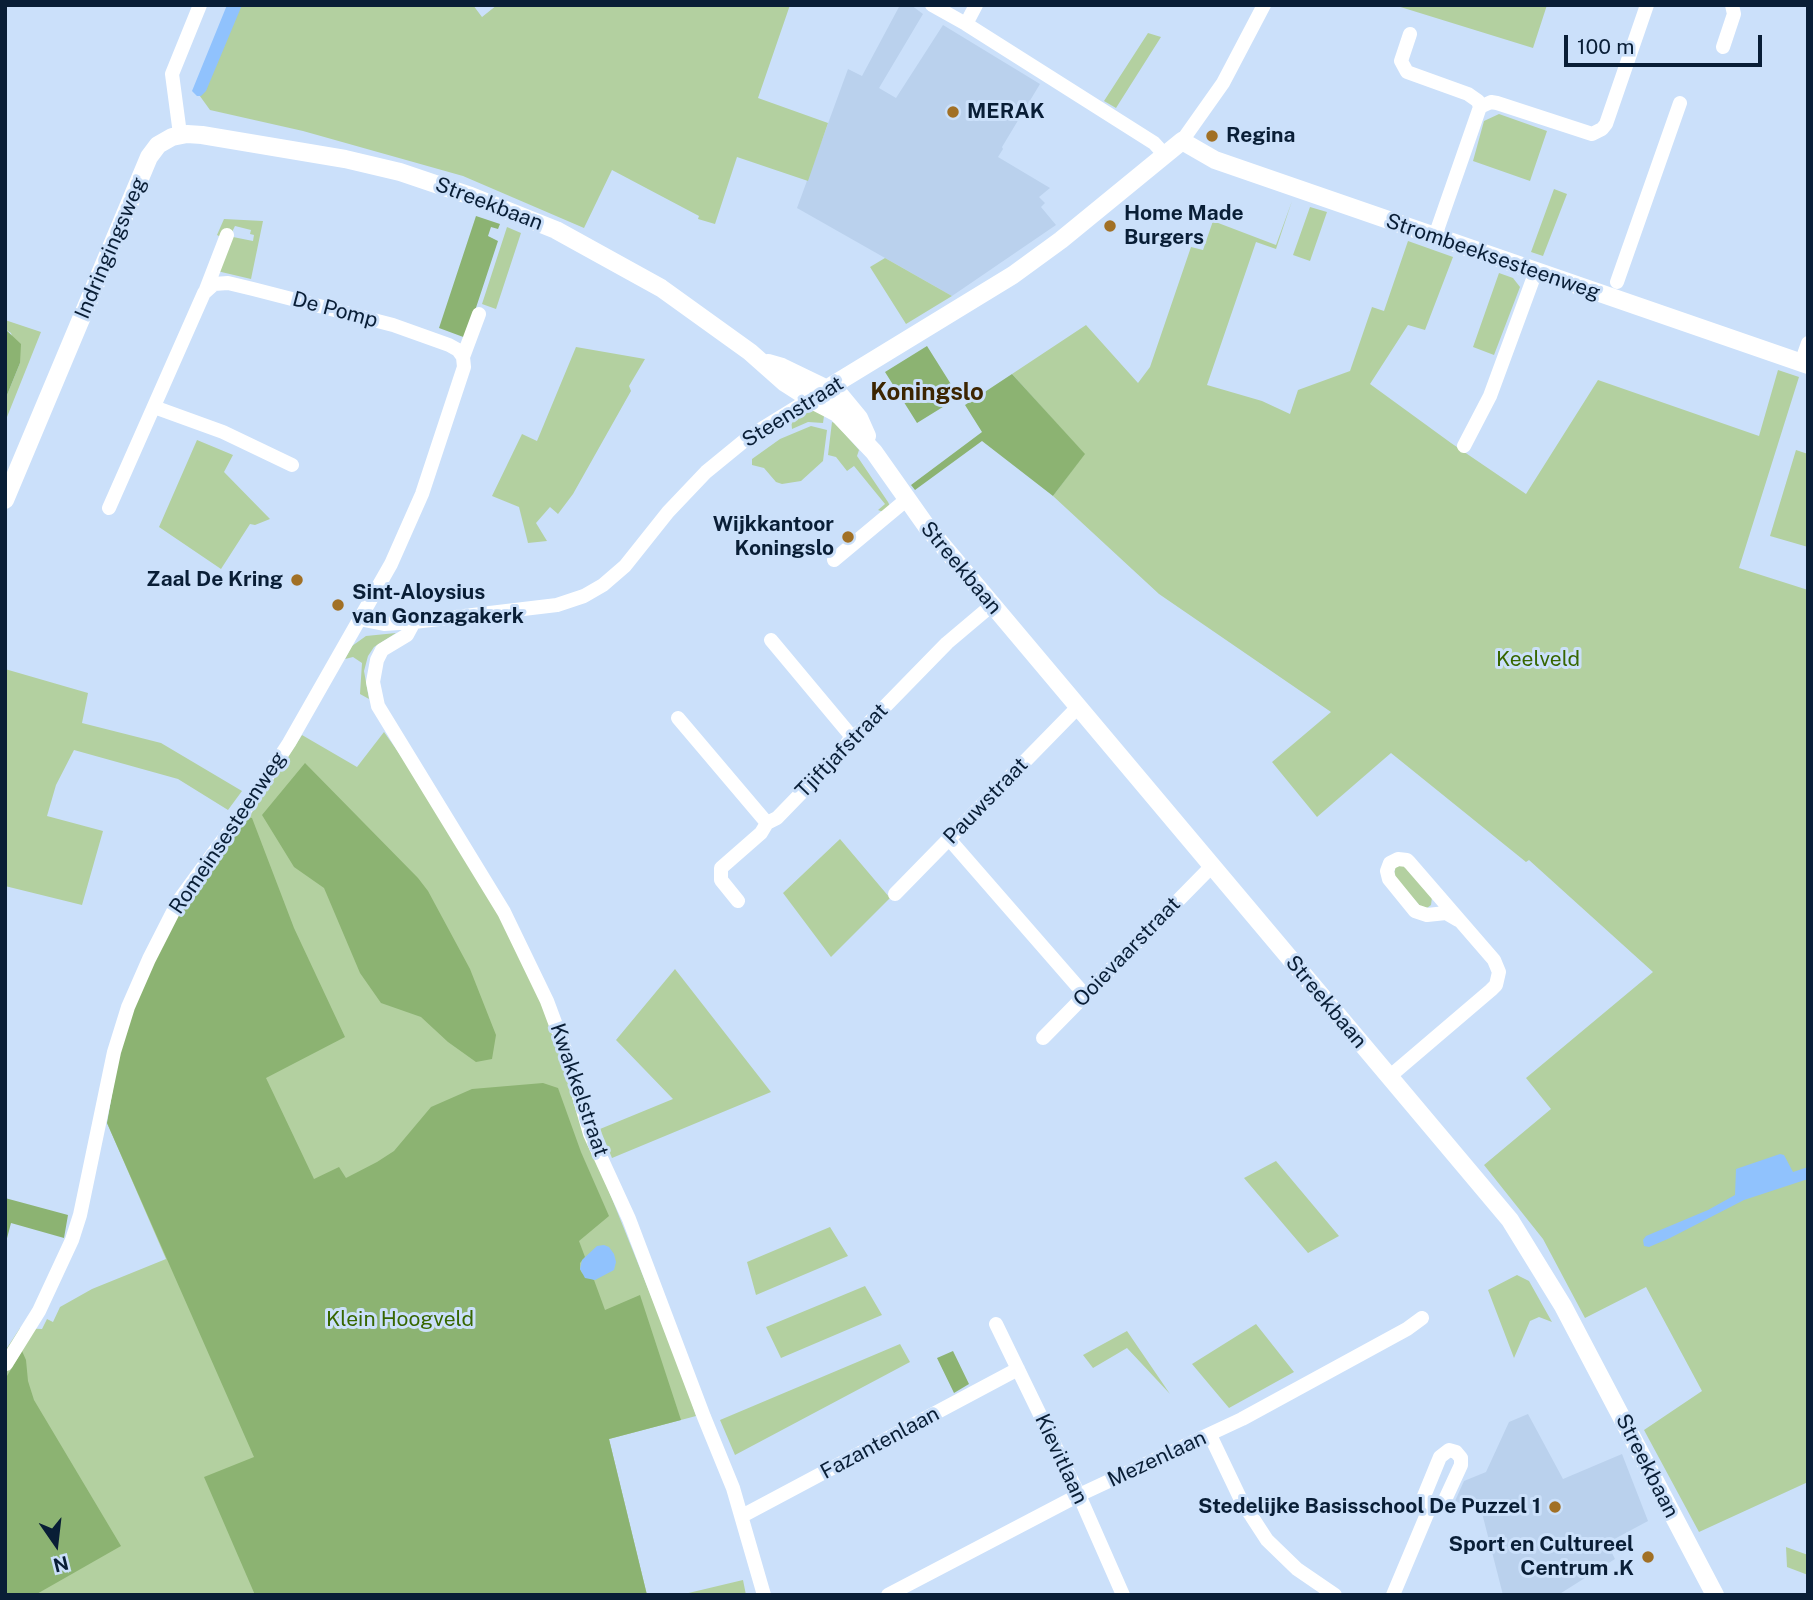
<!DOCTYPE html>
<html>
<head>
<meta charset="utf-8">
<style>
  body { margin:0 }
  #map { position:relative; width:1813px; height:1600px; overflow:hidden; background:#cbe0fa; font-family:"Public Sans",sans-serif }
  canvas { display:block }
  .frame { position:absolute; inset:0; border:7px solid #091e36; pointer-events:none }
  .north { position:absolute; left:21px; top:1509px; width:70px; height:70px; -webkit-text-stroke:5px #cbe0fa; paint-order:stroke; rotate:166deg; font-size:19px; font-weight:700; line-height:28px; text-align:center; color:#091e36 }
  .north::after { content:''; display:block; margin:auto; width:24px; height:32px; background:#091e36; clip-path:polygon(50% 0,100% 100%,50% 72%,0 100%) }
  .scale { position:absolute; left:1564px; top:35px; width:198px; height:32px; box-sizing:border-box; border:4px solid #091e36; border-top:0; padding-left:9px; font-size:21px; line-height:24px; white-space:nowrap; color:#091e36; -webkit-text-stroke:5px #cbe0fa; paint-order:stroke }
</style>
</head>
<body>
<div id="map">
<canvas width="1813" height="1600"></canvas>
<div class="frame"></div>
<div class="north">N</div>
<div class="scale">100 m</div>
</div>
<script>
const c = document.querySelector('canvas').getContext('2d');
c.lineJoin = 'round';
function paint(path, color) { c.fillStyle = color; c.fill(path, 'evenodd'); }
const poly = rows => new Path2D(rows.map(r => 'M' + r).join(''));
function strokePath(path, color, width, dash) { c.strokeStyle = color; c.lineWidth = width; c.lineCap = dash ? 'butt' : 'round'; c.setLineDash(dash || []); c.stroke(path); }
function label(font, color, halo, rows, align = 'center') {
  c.font = font + ' "Public Sans",sans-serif'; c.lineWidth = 6; c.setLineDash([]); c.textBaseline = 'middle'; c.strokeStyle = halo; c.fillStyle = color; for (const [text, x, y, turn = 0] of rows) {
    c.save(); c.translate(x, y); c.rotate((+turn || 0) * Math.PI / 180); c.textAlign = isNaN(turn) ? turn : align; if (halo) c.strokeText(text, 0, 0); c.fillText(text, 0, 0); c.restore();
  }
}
const built = poly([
  [900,5,911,5,923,14,879,88,896,98,943,25,1040,84,1002,147,1003,149,998,157,1050,188,1039,197,1045,203,1041,207,1056,225,952,296,797,208,848,69,862,76],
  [1528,1414,1563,1479,1622,1454,1648,1521,1607,1543,1615,1559,1558,1595,1503,1595,1482,1513,1455,1501,1464,1481,1486,1472,1509,1422]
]);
const green = poly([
  [234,5,473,5,482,17,497,5,790,5,758,98,828,123,808,181,737,157,715,224,698,219,699,216,612,170,584,228,463,176,303,131,210,110,197,92],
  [1394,5,1547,5,1533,48],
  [1148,33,1161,37,1116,108,1104,101],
  [1499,114,1547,131,1530,181,1473,161,1484,121],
  [1554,189,1567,194,1543,256,1531,252],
  [1292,201,1276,249,1256,242,1207,385,1262,401,1290,414,1298,390,1350,371,1372,307,1384,311,1408,241,1453,257,1425,330,1408,325,1370,384,1451,443,1526,494,1598,380,1759,436,1778,370,1799,377,1739,568,1808,590,1808,1482,1699,1532,1644,1430,1702,1391,1646,1287,1585,1318,1543,1239,1484,1165,1551,1109,1526,1078,1653,972,1529,860,1526,862,1391,753,1317,817,1272,762,1331,712,1159,594,1053,496,1084,454,1012,374,1086,325,1138,383,1150,367,1191,247,1203,250,1213,221,1276,245],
  [1310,207,1327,212,1310,261,1293,255],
  [224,219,263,221,251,279,217,271,233,237,253,241,254,235,250,234,251,230,235,226,230,236,223,238,217,235],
  [507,227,521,233,496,309,482,304],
  [885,258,952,296,906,324,870,267],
  [1499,273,1513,278,1520,287,1494,355,1473,347],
  [5,320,41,332,5,422,5,400,20,363,11,333,5,329],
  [576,347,645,359,629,386,631,391,573,494,558,514,550,507,536,523,547,541,528,543,519,507,492,496,522,434,537,441],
  [813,411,821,411,824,416,823,423,808,422,792,429,791,418],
  [832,422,835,423,859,450,857,456,888,502,890,506,883,512,878,510,885,504,854,466,847,471,836,457,828,455],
  [811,426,827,430,823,461,801,481,782,484,776,482,764,468,752,465,752,459,780,439],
  [197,440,233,455,224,472,270,519,255,525,250,524,221,569,159,527],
  [1796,450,1808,454,1808,547,1770,536],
  [396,633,374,647,368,656,364,671,369,699,360,694,362,663,353,657,345,659,352,646,366,636],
  [5,669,88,693,82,723,161,743,242,791,228,810,178,779,74,750,56,785,47,816,103,831,82,905,5,886],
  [384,732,423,787,491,896,547,1010,586,1134,686,1383,696,1416,609,1439,647,1595,5,1595,5,1351,20,1328,42,1329,47,1319,53,1322,60,1307,92,1289,166,1259,107,1123,246,817,249,817,257,805,302,735,357,767],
  [840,839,890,898,831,957,783,893],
  [1403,865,1432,897,1431,905,1427,908,1422,908,1394,877,1395,867],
  [675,969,771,1092,612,1158,600,1129,673,1099,616,1040],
  [1276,1161,1339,1236,1308,1253,1244,1178],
  [830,1227,848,1256,756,1295,747,1262],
  [1517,1275,1529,1281,1552,1322,1539,1317,1530,1321,1514,1358,1488,1290],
  [865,1286,882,1315,781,1358,766,1327],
  [1256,1324,1294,1372,1229,1408,1192,1364],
  [1127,1331,1170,1394,1127,1348,1093,1368,1083,1355],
  [900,1344,910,1362,735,1455,720,1420],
  [1786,1547,1808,1555,1808,1575,1787,1567],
  [743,1580,746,1595,680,1595]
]);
const forest = poly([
  [476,216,500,224,498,229,491,227,488,236,498,241,466,338,439,328],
  [5,329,21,344,20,363,5,400],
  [927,346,959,397,917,423,885,372],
  [1012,374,1085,454,1053,496,982,441,915,490,911,485,982,432,965,405],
  [305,763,418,878,428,891,470,969,496,1035,492,1059,476,1062,448,1042,421,1017,381,1003,360,973,324,888,294,867,262,815],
  [244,817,252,818,294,928,345,1037,266,1078,314,1179,339,1167,346,1178,377,1162,394,1151,431,1107,472,1089,543,1083,558,1088,581,1152,609,1216,579,1241,585,1257,580,1263,580,1269,582,1273,594,1280,605,1310,640,1295,681,1420,609,1439,647,1595,255,1595,204,1477,254,1457,107,1123,119,1054,132,1009,175,916],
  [5,1198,68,1215,64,1238,11,1223,5,1246],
  [22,1351,26,1360,28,1381,34,1400,121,1546,35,1595,5,1595,5,1375,7,1376],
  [953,1351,969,1384,954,1393,937,1358]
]);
const water = poly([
  [227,5,242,5,206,91,201,96,197,96,192,91],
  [1780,1154,1784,1155,1793,1172,1808,1167,1808,1179,1744,1200,1670,1238,1649,1247,1644,1246,1643,1240,1646,1236,1708,1210,1735,1195,1736,1169],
  [604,1245,609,1247,614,1254,616,1262,614,1270,595,1280,585,1278,580,1269,582,1260,597,1246]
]);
const minor = poly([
  [932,5,966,24,1154,143,1164,154],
  [966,24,976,5],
  [1410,34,1401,61,1407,72,1468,94,1478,101,1480,107,1491,102,1497,103,1592,134,1602,129,1606,124,1647,5],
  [1723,47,1734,14,1732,5],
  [180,134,172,74,200,5],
  [1182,141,1223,83,1264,5],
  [1435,236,1480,107],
  [1617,282,1680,103],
  [205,292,227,235],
  [1801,363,1808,343],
  [154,407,223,432,292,465],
  [1464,446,1490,396,1536,271],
  [109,508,204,293,214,284,228,283,253,289,393,325,449,345,458,350,463,357],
  [834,560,906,500],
  [359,619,384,624,414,622,557,605,584,596,603,585,625,566,668,512,706,472,750,436,810,399],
  [414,622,407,635,382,650,377,660,373,682,378,706,504,912,547,1001,566,1052,590,1134,629,1219,704,1417,733,1488,764,1595],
  [771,640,852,737],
  [678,718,767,823],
  [949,839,1085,995],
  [895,894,1077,708],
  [738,901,721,880,721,868,761,833,767,823,777,818,841,752,850,739,863,729,947,643,992,605],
  [1043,1038,1211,867],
  [1389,1077,1491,990,1496,985,1499,972,1494,960,1410,863,1407,860,1398,859,1390,863,1387,871,1389,879,1415,911,1427,915,1446,913,1458,920],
  [996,1324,1079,1495,1123,1595],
  [6,1364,39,1311,72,1240,80,1215,114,1052,128,1007,149,959,179,900,249,804,289,743,391,564,422,494,464,367,463,357,479,314],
  [1210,1435,1241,1500,1267,1540,1297,1569,1335,1595],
  [742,1516,1018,1369],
  [888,1595,1079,1495,1242,1419,1407,1329,1422,1318],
  [1393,1595,1430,1507,1437,1508,1443,1504,1461,1465,1461,1458,1456,1452,1449,1450,1440,1457,1424,1496,1425,1503,1430,1507]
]);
const tertiary = poly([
  [768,363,782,367,840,395,859,418,867,436],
  [810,399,1013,275,1061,240,1182,141,1215,160,1808,365],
  [5,500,149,157,158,145,172,137,187,134,202,135,345,159,400,172,471,196,556,230,661,288,750,352,785,383,810,399,837,413,874,452,927,527,1510,1220,1563,1306,1715,1595]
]);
const markers = [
  [953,112,7,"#a17025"],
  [1212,136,7,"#a17025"],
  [1110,226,7,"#a17025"],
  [848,537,7,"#a17025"],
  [297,580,7,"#a17025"],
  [338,605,7,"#a17025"],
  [1555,1507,7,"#a17025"],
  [1648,1557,7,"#a17025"]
];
const poiNames = [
  ["MERAK",967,112],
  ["Regina",1226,136],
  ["Home Made",1124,214],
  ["Burgers",1124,238],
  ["Wijkkantoor",834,525,"right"],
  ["Koningslo",834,549,"right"],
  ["Zaal De Kring",283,580,"right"],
  ["Sint-Aloysius",352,593],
  ["van Gonzagakerk",352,617],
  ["Stedelijke Basisschool De Puzzel 1",1541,1507,"right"],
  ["Sport en Cultureel",1634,1545,"right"],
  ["Centrum .K",1634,1569,"right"]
];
const streetNames = [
  ["Streekbaan",489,204,21],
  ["Indringingsweg",111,248,-67],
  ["Strombeeksesteenweg",1493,257,19],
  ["De Pomp",335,310,15],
  ["Steenstraat",793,412,-32],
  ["Streekbaan",961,568,50],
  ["Tjiftjafstraat",842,751,-46],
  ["Pauwstraat",986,801,-46],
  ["Romeinsesteenweg",228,833,-56],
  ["Ooievaarstraat",1127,952,-46],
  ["Streekbaan",1326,1002,50],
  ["Kwakkelstraat",579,1090,71],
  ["Fazantenlaan",880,1443,-28],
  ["Kievitlaan",1061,1459,65],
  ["Mezenlaan",1157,1459,-25],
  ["Streekbaan",1647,1466,63]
];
const parkNames = [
  ["Keelveld",1538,660],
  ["Klein Hoogveld",400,1320]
];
const quarterNames = [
  ["Koningslo",927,393]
];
paint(built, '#bad1ed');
paint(green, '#b3d0a0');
paint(forest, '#8cb372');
paint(water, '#90c2fd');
strokePath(minor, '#fff', 14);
strokePath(tertiary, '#fff', 18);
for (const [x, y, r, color] of markers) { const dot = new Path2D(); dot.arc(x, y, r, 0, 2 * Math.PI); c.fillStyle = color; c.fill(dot); strokePath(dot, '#cbe0fa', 2.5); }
label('bold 21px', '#091e36', '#cbe0fa', poiNames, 'left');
label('21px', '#091e36', '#cbe0fa', streetNames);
label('21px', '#376601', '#cbe0fa', parkNames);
label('bold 24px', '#3c2501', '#cbe0fa', quarterNames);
</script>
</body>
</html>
